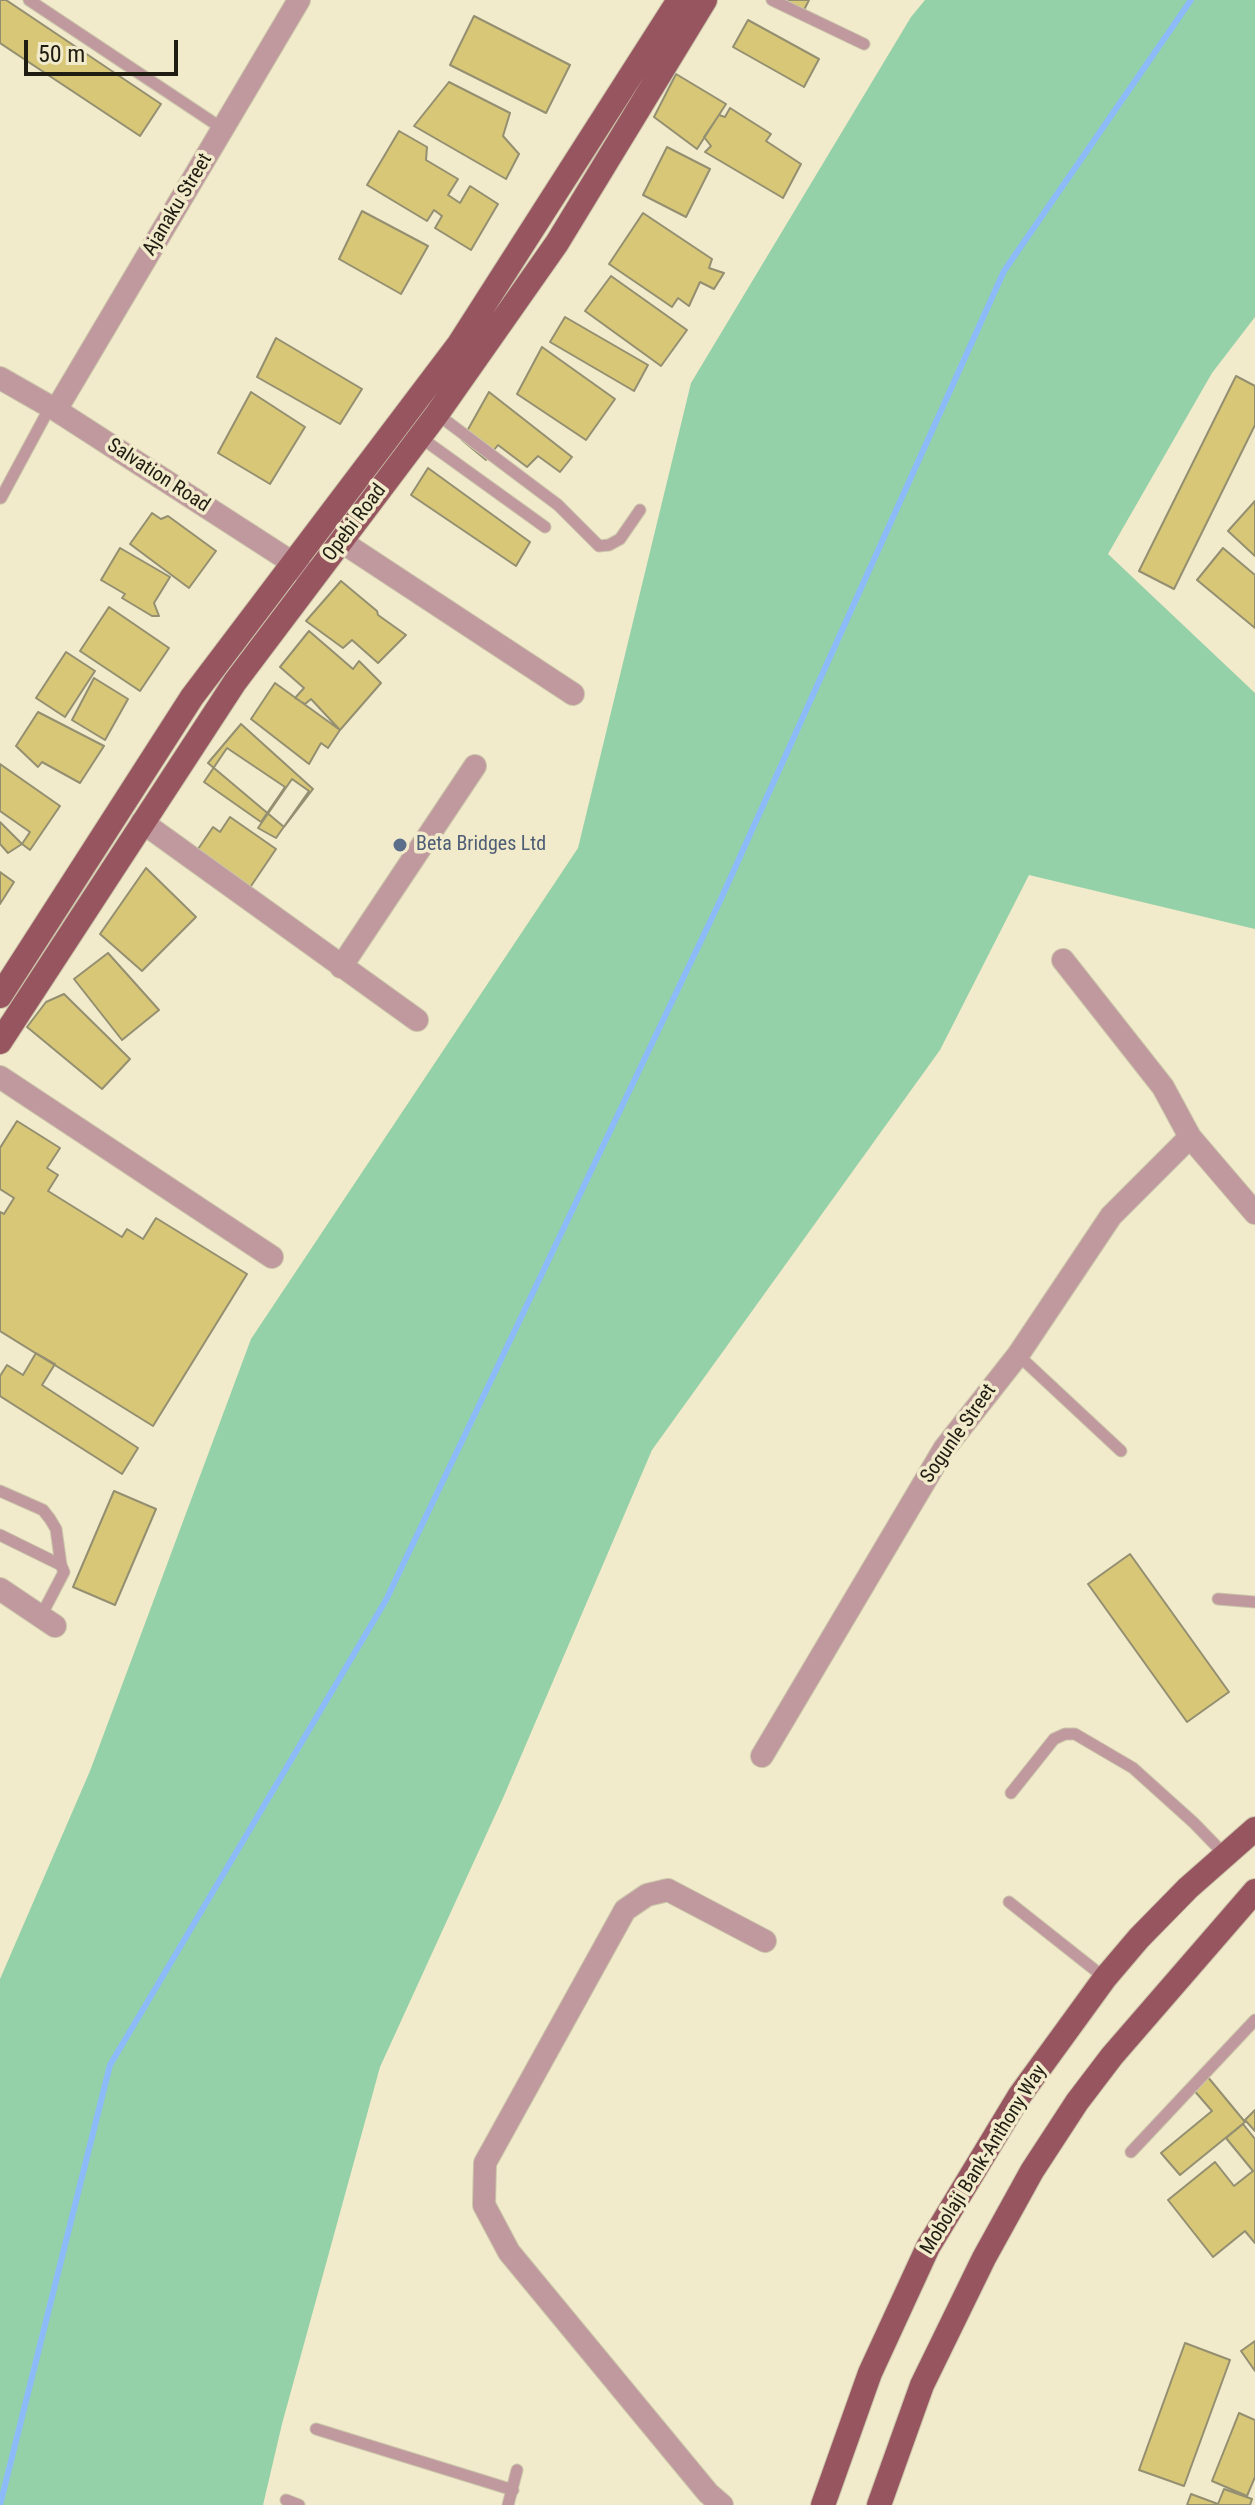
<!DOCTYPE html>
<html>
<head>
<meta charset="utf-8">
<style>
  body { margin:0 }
  #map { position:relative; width:1255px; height:2505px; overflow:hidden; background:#f1eacb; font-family:"Roboto Condensed",sans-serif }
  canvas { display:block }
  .scale { position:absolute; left:24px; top:40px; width:154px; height:36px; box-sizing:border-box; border:4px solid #1f1c11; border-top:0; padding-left:10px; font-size:24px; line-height:28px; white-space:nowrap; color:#1f1c11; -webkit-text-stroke:6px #f1eacb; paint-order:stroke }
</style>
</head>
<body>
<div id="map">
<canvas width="1255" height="2505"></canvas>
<div class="scale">50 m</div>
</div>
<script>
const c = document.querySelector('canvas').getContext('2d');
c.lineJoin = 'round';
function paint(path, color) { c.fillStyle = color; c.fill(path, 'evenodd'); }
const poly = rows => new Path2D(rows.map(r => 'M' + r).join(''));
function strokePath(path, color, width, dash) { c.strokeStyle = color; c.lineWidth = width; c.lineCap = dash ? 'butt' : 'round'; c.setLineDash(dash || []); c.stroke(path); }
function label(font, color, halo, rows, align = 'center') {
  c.font = font + ' "Roboto Condensed",sans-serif'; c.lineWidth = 7; c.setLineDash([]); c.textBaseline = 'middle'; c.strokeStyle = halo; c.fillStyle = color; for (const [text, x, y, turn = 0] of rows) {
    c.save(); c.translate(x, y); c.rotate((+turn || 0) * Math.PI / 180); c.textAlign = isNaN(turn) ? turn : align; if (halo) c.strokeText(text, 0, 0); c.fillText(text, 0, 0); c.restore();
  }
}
const green = poly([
  [925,0,1255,0,1255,317,1212,373,1108,554,1255,693,1255,929,1029,875,940,1050,652,1450,503,1798,380,2067,282,2424,263,2505,0,2505,0,1979,90,1771,251,1339,578,848,691,383,911,17]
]);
const stream = poly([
  [0,2505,110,2065,386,1600,720,901,1004,271,1191,0]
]);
const building = poly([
  [0,0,6,0,161,104,140,136,0,43,0,0],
  [779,0,809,0,802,14,779,0],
  [474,16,570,65,546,113,450,65,474,16],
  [748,20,819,59,804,87,733,47,748,20],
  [676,74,726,104,697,149,654,117,676,74],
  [449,82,510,113,503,136,519,154,506,179,414,126,449,82],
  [730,108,771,134,766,141,801,164,783,198,705,152,711,146,704,137,719,115,725,117,730,108],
  [399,131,427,147,426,160,458,179,448,195,460,203,470,186,498,204,471,250,435,228,442,216,434,210,427,221,367,185,399,131],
  [667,147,710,169,686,217,643,195,667,147],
  [362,211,428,246,401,294,339,259,362,211],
  [643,213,712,259,709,268,724,273,714,289,700,282,689,306,678,298,672,307,609,264,643,213],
  [611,276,687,330,661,366,585,311,611,276],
  [565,317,648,365,634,391,550,342,565,317],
  [276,338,362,389,340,424,257,377,276,338],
  [542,347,615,399,586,440,517,394,542,347],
  [1236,376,1255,386,1255,425,1174,589,1139,571,1236,376],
  [251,392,305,427,270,484,218,453,251,392],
  [489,392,572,457,560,472,538,456,527,467,498,445,486,460,462,440,489,392],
  [428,468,530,542,516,566,411,495,428,468],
  [1255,501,1255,556,1228,531,1255,501],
  [152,513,161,519,168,516,216,551,189,588,130,544,152,513],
  [120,548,170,577,154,603,159,616,152,616,122,598,125,594,101,580,120,548],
  [1223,548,1255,575,1255,628,1197,580,1223,548],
  [341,581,377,611,378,615,406,635,378,663,352,640,343,648,306,621,341,581],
  [109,607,169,648,140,691,80,651,109,607],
  [309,631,353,669,359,661,381,683,340,730,311,699,305,704,295,698,304,688,280,667,309,631],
  [66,652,95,671,65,717,36,698,66,652],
  [94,678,128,699,105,740,72,720,94,678],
  [275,683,340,730,328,748,321,743,309,764,251,719,275,683],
  [38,712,104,746,80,783,42,762,38,767,16,746,38,712],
  [241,724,313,789,284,827,208,763,241,724],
  [227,748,285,787,261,822,204,782,227,748],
  [0,764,60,806,30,850,22,844,30,832,0,811,0,764],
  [292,779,309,791,276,838,258,828,292,779],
  [230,817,276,849,249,889,196,852,213,827,220,832,230,817],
  [0,822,22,844,8,853,0,844,0,822],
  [146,868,196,917,142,971,100,934,146,868],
  [0,872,14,882,0,904,0,872],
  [108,953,159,1010,122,1040,74,979,108,953],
  [64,994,130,1059,102,1089,27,1027,46,1002,64,994],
  [17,1121,60,1148,47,1168,58,1175,48,1191,122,1237,127,1229,143,1239,156,1218,247,1274,153,1426,0,1331,0,1212,4,1214,14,1198,0,1189,0,1148,17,1121],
  [36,1353,55,1364,42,1385,138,1448,122,1474,0,1396,0,1376,7,1365,23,1375,36,1353],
  [114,1491,156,1509,115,1605,73,1587,114,1491],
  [1130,1554,1229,1692,1187,1722,1088,1584,1130,1554],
  [1207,2076,1245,2122,1180,2175,1161,2153,1212,2111,1192,2088,1207,2076],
  [1255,2110,1255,2131,1245,2120,1255,2110],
  [1243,2124,1255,2139,1255,2243,1245,2231,1213,2257,1168,2200,1215,2162,1234,2186,1253,2171,1226,2138,1243,2124],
  [1255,2341,1255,2371,1241,2351,1255,2341],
  [1185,2343,1230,2360,1184,2486,1139,2470,1185,2343],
  [1239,2413,1255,2420,1255,2477,1247,2496,1212,2481,1239,2413],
  [1224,2489,1252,2499,1250,2505,1187,2505,1191,2494,1218,2504,1224,2489]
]);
const lane = poly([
  [29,0,223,129],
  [772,0,864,44],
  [437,414,558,505,599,546,609,545,620,539,640,510],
  [420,437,545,527],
  [1,498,50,407],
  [1018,1355,1121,1451],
  [0,1491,43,1510,50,1519,56,1529,61,1565],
  [0,1535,61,1565,64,1572,41,1616],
  [1218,1599,1255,1602],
  [1011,1793,1054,1739,1065,1734,1075,1734,1133,1768,1194,1823,1225,1855],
  [1009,1902,1105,1978],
  [1131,2152,1255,2020],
  [316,2429,513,2490],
  [286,2500,299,2505],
  [508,2505,517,2470]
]);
const street = poly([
  [0,378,56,410,293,563,305,573],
  [56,410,299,0],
  [342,542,573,694],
  [142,822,417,1020],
  [1063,960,1163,1087,1190,1137,1255,1213],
  [341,967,475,766],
  [0,1077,272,1257],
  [0,1589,55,1626],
  [762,1756,944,1449,1018,1355,1111,1216,1190,1137],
  [722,2505,708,2493,509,2252,484,2205,485,2163,625,1910,647,1895,668,1890,765,1941]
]);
const primary = poly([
  [0,996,192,697,459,344,679,0],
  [0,1042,235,682,437,414,557,243,705,0],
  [823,2505,870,2373,928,2247,1020,2095,1105,1978,1139,1938,1188,1888,1255,1829],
  [879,2505,922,2385,984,2258,1032,2171,1077,2102,1112,2056,1255,1891]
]);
const markers = [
  [400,845,8,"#5c6f8a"]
];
const streetNames = [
  ["Ajanaku Street",178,205,-59],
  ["Salvation Road",158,476,33],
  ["Opebi Road",355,523,-53],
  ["Sogunle Street",959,1434,-55],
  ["Mobolaji Bank-Anthony Way",984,2160,-58]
];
const serviceNames = [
  ["Beta Bridges Ltd",416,845]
];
paint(green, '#95d1a8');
strokePath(stream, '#8dbaf9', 6);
paint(building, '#d7c777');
strokePath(building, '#948f71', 2);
strokePath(lane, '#cbc5aa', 13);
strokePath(street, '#cbc5aa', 24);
strokePath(primary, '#cbc5aa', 26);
strokePath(lane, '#bf999e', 11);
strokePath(street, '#bf999e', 22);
strokePath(primary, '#975560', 24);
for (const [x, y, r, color] of markers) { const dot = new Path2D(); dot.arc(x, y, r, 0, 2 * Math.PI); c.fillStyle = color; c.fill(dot); strokePath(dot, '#f1eacb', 3); }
label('20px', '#1f1c11', '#f1eacb', streetNames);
label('20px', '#4e5e75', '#f1eacb', serviceNames, 'left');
</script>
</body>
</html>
